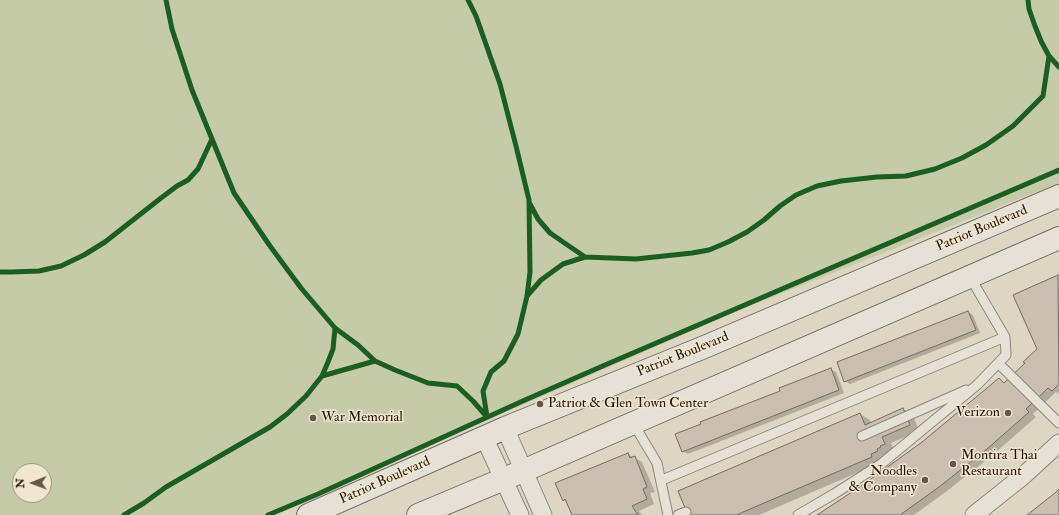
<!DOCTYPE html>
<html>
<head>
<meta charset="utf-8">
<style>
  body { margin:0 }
  #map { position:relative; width:1059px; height:515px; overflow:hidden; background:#ded6c3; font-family:"IM FELL Double Pica",serif }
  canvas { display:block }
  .north { position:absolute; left:12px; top:463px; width:40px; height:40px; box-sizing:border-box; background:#f1e7d1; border:1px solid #a09381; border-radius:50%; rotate:269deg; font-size:11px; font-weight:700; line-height:16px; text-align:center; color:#261408 }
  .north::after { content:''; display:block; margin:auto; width:14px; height:18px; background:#665849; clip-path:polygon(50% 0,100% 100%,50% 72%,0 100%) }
</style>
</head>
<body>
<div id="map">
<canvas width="1059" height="515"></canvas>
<div class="north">N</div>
</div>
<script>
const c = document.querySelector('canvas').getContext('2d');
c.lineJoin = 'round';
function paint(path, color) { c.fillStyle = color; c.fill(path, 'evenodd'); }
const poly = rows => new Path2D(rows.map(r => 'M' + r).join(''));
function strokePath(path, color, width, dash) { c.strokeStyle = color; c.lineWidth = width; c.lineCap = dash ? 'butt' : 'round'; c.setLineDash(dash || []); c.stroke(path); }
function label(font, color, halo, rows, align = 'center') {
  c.font = font + ' "IM FELL Double Pica",serif'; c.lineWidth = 3; c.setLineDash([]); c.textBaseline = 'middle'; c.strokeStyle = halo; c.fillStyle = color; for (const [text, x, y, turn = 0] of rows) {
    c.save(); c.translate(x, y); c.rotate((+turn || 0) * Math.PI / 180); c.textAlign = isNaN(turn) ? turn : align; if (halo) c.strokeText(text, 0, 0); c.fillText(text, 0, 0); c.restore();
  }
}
const green = poly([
  [0,0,1059,0,1059,183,740,310,270,515,0,515],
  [20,471,44,471,44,495,20,495]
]);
const shadow = poly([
  [1058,276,1059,394,1056,392,1033,414,1036,417,995,453,947,491,914,515,819,515,864,485,923,442,999,379,1005,383,1026,363,1038,349,1015,296],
  [968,312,973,315,980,333,850,384,845,381],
  [830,369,836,372,844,393,688,454,683,451,781,391],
  [903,409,913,415,919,431,891,443,894,450,882,462,759,515,689,515,860,414,870,420,871,423],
  [628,454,642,462,655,492,650,493,654,504,639,511,642,515,573,515,568,503,563,500]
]);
const building = poly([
  [1058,275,1059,384,1052,391,1048,388,1026,409,1029,412,987,449,939,487,900,515,817,515,864,484,922,442,999,378,1004,383,1025,363,1023,362,1037,349,1013,295,1058,275],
  [968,311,976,330,844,382,837,362,968,311],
  [831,368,839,390,682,452,675,434,701,424,700,422,780,391,779,388,831,368],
  [903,408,910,425,882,437,885,444,880,446,881,447,877,449,878,451,871,454,872,457,736,515,688,515,678,491,860,413,865,425,903,408],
  [628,453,630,458,635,456,647,487,643,489,647,499,632,506,638,515,572,515,565,499,563,501,555,483,628,453],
  [1059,489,1059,515,1027,515,1055,493,1059,489]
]);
const service = poly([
  [998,363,1059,423],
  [633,423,657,463,668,515],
  [862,436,966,390],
  [662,480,1005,337],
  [678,515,686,512],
  [798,515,834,494,881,464,977,385,1006,355,1005,337,970,277]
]);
const minor = poly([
  [505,428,543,515],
  [484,437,520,515],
  [974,515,1023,476,1059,443]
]);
const secondary = poly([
  [308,515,505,428,702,348,1059,196],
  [418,515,523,471,1059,238]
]);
const cycleway = poly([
  [166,0,172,29,192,90,234,193,270,246,301,288,335,328,358,345,375,361,395,370,428,383,457,386,473,401,487,417,483,391,491,372,504,361,518,334,527,296,530,272,529,200,516,146,500,84,476,16,468,0],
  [1028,0,1029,9,1035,26,1041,41,1049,56,1059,67],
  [530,204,538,219,550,233,585,257],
  [0,272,12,272,39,271,61,266,84,255,105,242,161,198,177,186,188,180,198,169,212,139],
  [527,296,541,280,563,264,585,257,636,259,692,253,709,250,728,242,747,232,764,220,780,206,796,195,817,186,841,181,877,177,906,176,935,169,962,158,986,145,1013,126,1043,96,1049,56],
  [322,376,328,362,333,349,335,328],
  [124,515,144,503,166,487,270,427,287,414,306,396,322,376,375,361],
  [268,515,318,494,525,400,605,365,1059,170]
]);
const markers = [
  [540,404,4,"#665849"],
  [1008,413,4,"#665849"],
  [313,418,4,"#665849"],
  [953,464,4,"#665849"],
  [925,480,4,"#665849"]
];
const streetNames = [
  ["Patriot Boulevard",982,229,-23],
  ["Patriot Boulevard",683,355,-22],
  ["Patriot Boulevard",385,481,-24]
];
const poiNames = [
  ["Patriot & Glen Town Center",548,404],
  ["Verizon",1000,413,"right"],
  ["War Memorial",321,418],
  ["Montira Thai",961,456],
  ["Restaurant",961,472],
  ["Noodles",917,472,"right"],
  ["& Company",917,488,"right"]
];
paint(green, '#c5caa9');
paint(shadow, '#0003');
paint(building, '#ccbeaf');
strokePath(building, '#736c62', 1);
strokePath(service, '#8e877a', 11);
strokePath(minor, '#8e877a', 19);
strokePath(secondary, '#736c62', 24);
strokePath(service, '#e6e1d7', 9);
strokePath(minor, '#e6e1d7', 17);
strokePath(secondary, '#e6e1d7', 22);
strokePath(cycleway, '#1b5e20', 5);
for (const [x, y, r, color] of markers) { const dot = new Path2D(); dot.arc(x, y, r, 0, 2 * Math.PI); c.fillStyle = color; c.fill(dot); strokePath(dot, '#f1e7d1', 1.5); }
label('14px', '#261408', '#f1e7d1', streetNames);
label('14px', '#261408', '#f1e7d1', poiNames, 'left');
</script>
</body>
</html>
